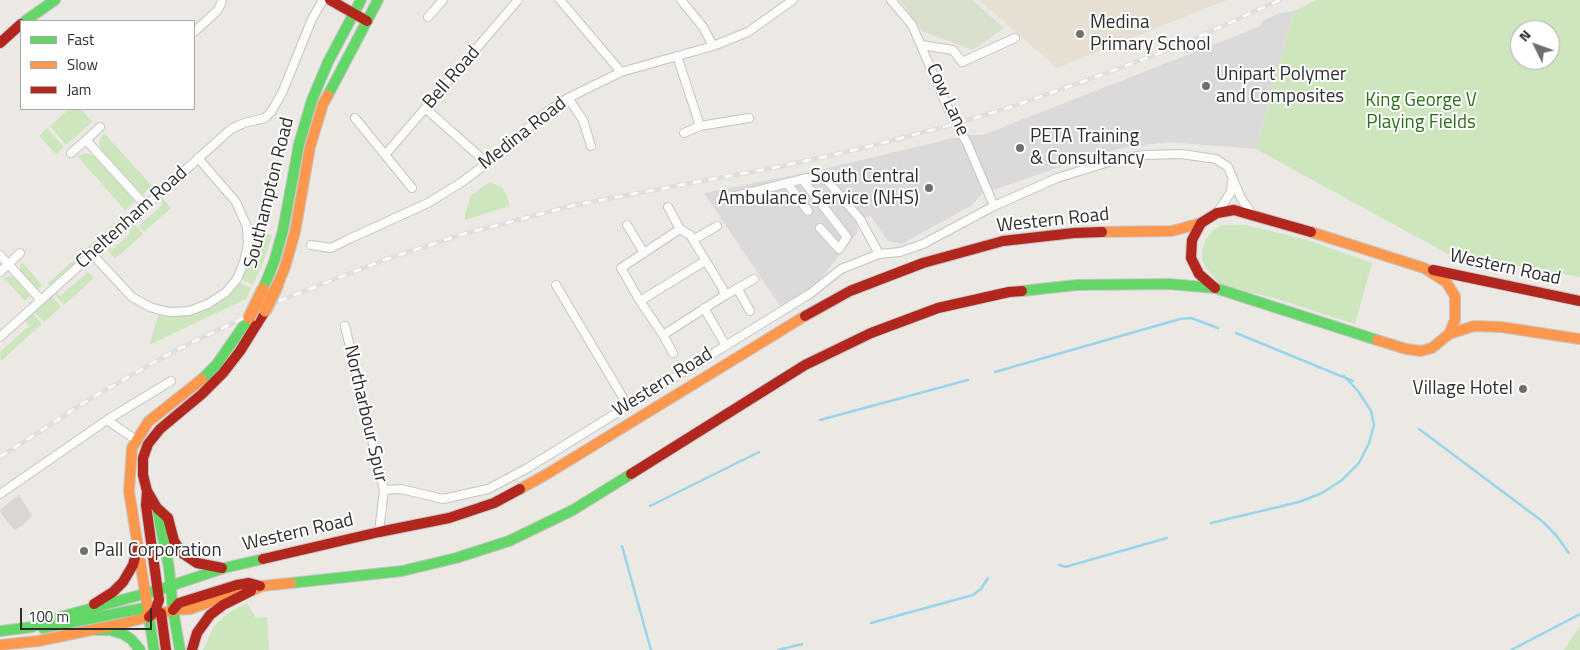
<!DOCTYPE html>
<html>
<head>
<meta charset="utf-8">
<style>
  body { margin:0 }
  #map { position:relative; width:1580px; height:650px; overflow:hidden; background:#ece8e4; font-family:"Titillium Web",sans-serif }
  canvas { display:block }
  .legend { position:absolute; left:20px; top:20px; width:175px; height:90px; box-sizing:border-box; background:#fff; border:1px solid #ababab; margin:0; padding:6px 9px; list-style:none; font-size:15px; color:#2e2e2e }
  .legend li { display:flex; align-items:center; gap:10px; height:25px }
  .legend b { width:25px; border:1px solid #ababab }
  .north { position:absolute; left:1510px; top:20px; width:50px; height:50px; box-sizing:border-box; background:#fff; border:1px solid #ababab; border-radius:50%; rotate:312deg; font-size:14px; font-weight:700; line-height:20px; text-align:center; color:#2e2e2e }
  .north::after { content:''; display:block; margin:auto; width:18px; height:22px; background:#706f6e; clip-path:polygon(50% 0,100% 100%,50% 72%,0 100%) }
  .scale { position:absolute; left:20px; top:608px; width:132px; height:22px; box-sizing:border-box; border:2px solid #2e2e2e; border-top:0; padding-left:6px; font-size:15px; line-height:18px; white-space:nowrap; color:#2e2e2e; -webkit-text-stroke:4px #fff; paint-order:stroke }
</style>
</head>
<body>
<div id="map">
<canvas width="1580" height="650"></canvas>
<ul class="legend">
<li><b style="height:6px;background:#63d668"></b>Fast</li>
<li><b style="height:6px;background:#ff974d"></b>Slow</li>
<li><b style="height:6px;background:#b3261e"></b>Jam</li>
</ul>
<div class="north">N</div>
<div class="scale">100 m</div>
</div>
<script>
const c = document.querySelector('canvas').getContext('2d');
c.lineJoin = 'round';
function paint(path, color) { c.fillStyle = color; c.fill(path, 'evenodd'); }
const poly = rows => new Path2D(rows.map(r => 'M' + r).join(''));
function strokePath(path, color, width, dash) { c.strokeStyle = color; c.lineWidth = width; c.lineCap = dash ? 'butt' : 'round'; c.setLineDash(dash || []); c.stroke(path); }
function label(font, color, halo, rows, align = 'center') {
  c.font = font + ' "Titillium Web",sans-serif'; c.lineWidth = 4; c.setLineDash([]); c.textBaseline = 'middle'; c.strokeStyle = halo; c.fillStyle = color; for (const [text, x, y, turn = 0] of rows) {
    c.save(); c.translate(x, y); c.rotate((+turn || 0) * Math.PI / 180); c.textAlign = isNaN(turn) ? turn : align; if (halo) c.strokeText(text, 0, 0); c.fillText(text, 0, 0); c.restore();
  }
}
const industrial = poly([
  [1294,11,1256,149,1167,142,1117,149,1071,163,982,194,972,205,902,244,888,241,870,215,858,223,857,233,822,277,804,292,780,306,704,193,824,169,966,135,983,135,1261,26,1262,21,1280,13]
]);
const education = poly([
  [979,0,1227,0,1057,68]
]);
const green = poly([
  [1316,0,1580,0,1580,277,1446,253,1256,149,1294,11],
  [1520,30,1550,30,1550,60,1520,60],
  [69,109,81,109,92,122,66,145,50,126],
  [47,128,64,147,56,154,39,136],
  [104,133,152,186,142,195,101,150,99,142],
  [86,153,94,156,135,201,125,210,77,156],
  [490,182,501,187,507,196,510,206,465,220,465,214,471,195],
  [161,197,171,208,144,232,139,226,162,205],
  [120,219,122,221,50,285,48,283],
  [133,223,143,234,115,259,105,247,107,245,112,250,130,234,128,227],
  [1221,225,1245,225,1304,239,1372,263,1355,324,1274,298,1226,287,1219,283,1205,267,1202,259,1202,250,1206,239,1212,231],
  [249,230,272,235,265,258,253,285,240,279],
  [22,262,42,285,37,290,20,272,20,266],
  [88,272,94,278,64,305,54,294,56,292,60,296],
  [8,276,14,278,30,296,25,301,4,278],
  [239,282,251,288,246,299,149,345,159,314,171,316,198,312,225,298],
  [52,296,61,307,44,322,34,311],
  [32,313,42,324,1,361,0,352,29,326,24,320],
  [247,603,256,618,267,617,269,650,203,650,214,626,228,613],
  [1580,626,1580,650,1564,650,1574,634]
]);
const cemetery = poly([
  [900,0,972,0,1004,28,973,50,922,31]
]);
const plaza = poly([
  [19,495,32,516,22,526,14,530,0,512,0,510]
]);
const stream = poly([
  [1236,333,1353,381],
  [995,372,1180,319,1191,318,1218,328],
  [820,420,968,380],
  [1419,429,1542,521,1556,535,1569,553],
  [650,506,759,452],
  [1211,523,1299,502,1322,493,1342,480,1359,463,1369,443,1374,425,1371,411,1358,391,1344,376],
  [622,546,651,650],
  [1059,565,1065,567,1167,538],
  [871,623,973,595,981,589,988,578],
  [778,650,802,644],
  [1511,650,1580,614]
]);
const street = poly([
  [560,0,621,72],
  [681,0,703,27,713,46],
  [891,0,912,25,948,108,967,143,994,206],
  [428,17,443,0],
  [194,32,217,11,221,4,222,0],
  [921,45,953,50,962,62,1015,38],
  [677,56,700,126,749,118],
  [568,98,583,120,591,146],
  [425,108,487,163],
  [355,118,412,188],
  [684,133,700,126],
  [86,140,100,127],
  [71,153,86,140,146,206],
  [385,155,518,0],
  [802,179,847,237,839,249,820,228],
  [787,183,808,211],
  [720,200,807,178,825,178,860,219,879,254],
  [668,207,680,229,690,235,723,289,724,296,663,335,640,301,621,268,680,229],
  [1217,213,1231,192,1232,181],
  [627,225,644,253],
  [693,240,717,226],
  [311,245,331,248,349,239,428,203,462,182,487,163,545,113,568,98,621,72,713,46,748,32,793,0],
  [0,255,41,300],
  [93,255,132,297,150,307,160,310,170,312,189,311,208,304,226,292,237,279,244,262,248,244,247,227,236,202,198,158],
  [0,272,20,253],
  [556,285,628,406],
  [737,288,750,311],
  [724,296,754,279],
  [640,301,705,261],
  [704,308,726,346],
  [345,326,384,490,379,532],
  [663,335,673,353],
  [0,337,231,129,244,123,265,118,271,112,282,93,312,19,323,0],
  [107,420,171,381],
  [384,490,401,489,443,499,488,489,526,469,811,293,841,269,879,254,900,252,923,244,994,206,1057,178,1115,160,1144,155,1181,154,1216,159,1228,167,1241,198,1252,214],
  [0,494,107,420,136,440]
]);
const fast = poly([
  [25,21,55,0],
  [328,95,378,0],
  [263,289,274,262,283,230,299,144,312,100,328,62,361,0],
  [1022,291,1077,285,1169,284,1215,288,1377,340],
  [202,379,217,364,249,318],
  [157,508,169,568,173,610],
  [291,583,402,571,456,558,509,541,573,510,631,474],
  [173,610,180,650],
  [149,617,154,650],
  [43,628,154,606],
  [97,630,110,630,123,634,131,639,140,650],
  [0,631,32,627,42,622,158,590,224,568,263,559]
]);
const slow = poly([
  [1102,232,1172,231,1201,223],
  [1311,232,1424,268,1446,282,1455,296,1455,320,1449,334,1432,348,1421,351,1406,349,1377,340],
  [278,284,285,267,295,232,310,147,323,104,328,95],
  [1449,334,1474,326,1501,327,1580,339],
  [520,489,547,474,805,316],
  [149,617,129,491,132,448,148,422,202,379],
  [0,645,38,641,121,624,173,610,190,609,232,594,251,591,262,586,291,583]
]);
const jam = poly([
  [330,0,367,21],
  [0,43,21,24],
  [1433,270,1580,301],
  [1215,288,1199,274,1191,258,1192,240,1201,223,1217,213,1234,210,1311,232],
  [805,316,850,291,923,263,1003,241,1074,233,1102,232],
  [631,474,805,365,871,333,938,308,1009,292,1022,291],
  [147,491,157,508,168,518,174,541,182,553,197,563,222,568],
  [263,559,379,532,449,518,494,503,520,489],
  [94,604,113,592,123,582,133,565,137,550],
  [173,610,179,603,237,585,249,583,260,586],
  [161,613,166,650],
  [149,617,155,611,159,600,146,505,147,491,143,475,143,458,148,444,160,429,202,394,223,373,240,351,265,311],
  [192,650,197,633,210,615,223,605,251,591]
]);
const rail = poly([
  [0,457,93,397,174,351,279,301,384,260,463,234,575,205,782,166,859,149,951,125,1011,107,1101,75,1176,47,1280,0]
]);
const slowBridge = poly([
  [265,311,278,284],
  [249,318,263,289]
]);
const markers = [
  [1080,34,5,"#706f6e"],
  [1206,86,5,"#706f6e"],
  [1020,148,5,"#706f6e"],
  [929,188,5,"#706f6e"],
  [1523,389,5,"#706f6e"],
  [84,551,5,"#706f6e"]
];
const poiNames = [
  ["Medina",1090,23],
  ["Primary School",1090,45],
  ["Unipart Polymer",1216,75],
  ["and Composites",1216,97],
  ["PETA Training",1030,137],
  ["& Consultancy",1030,159],
  ["South Central",919,177,"right"],
  ["Ambulance Service (NHS)",919,199,"right"],
  ["Village Hotel",1513,389,"right"],
  ["Pall Corporation",94,551]
];
const streetNames = [
  ["Bell Road",452,78,-49],
  ["Cow Lane",947,100,65],
  ["Medina Road",523,134,-38],
  ["Southampton Road",270,193,-76],
  ["Cheltenham Road",132,218,-42],
  ["Western Road",1053,221,-6],
  ["Western Road",1505,268,12],
  ["Western Road",663,383,-32],
  ["Northarbour Spur",365,414,77],
  ["Western Road",298,533,-13]
];
const parkNames = [
  ["King George V",1421,101],
  ["Playing Fields",1421,123]
];
paint(industrial, '#dcd9db');
paint(education, '#e6e0d3');
paint(green, '#cee6be');
paint(cemetery, '#d8e0cc');
paint(plaza, '#dad6d2');
strokePath(stream, '#99d6ec', 2.5);
strokePath(street, '#c5c4c5', 10);
strokePath(fast, '#c5c4c5', 12);
strokePath(slow, '#c5c4c5', 12);
strokePath(jam, '#c5c4c5', 12);
strokePath(street, '#fcfcfb', 8);
strokePath(fast, '#63d668', 10);
strokePath(slow, '#ff974d', 10);
strokePath(jam, '#b3261e', 10);
strokePath(rail, '#dfdfe1', 4.5);
strokePath(rail, '#fff', 2.5, [8]);
strokePath(slowBridge, '#c6c5c4', 14, []);
strokePath(slowBridge, '#ff974d', 11);
for (const [x, y, r, color] of markers) { const dot = new Path2D(); dot.arc(x, y, r, 0, 2 * Math.PI); c.fillStyle = color; c.fill(dot); strokePath(dot, '#fff', 2); }
label('19px', '#2e2e2e', '#fff', poiNames, 'left');
label('19px', '#2e2e2e', '#fff', streetNames);
label('19px', '#2c6e1b', '#fff', parkNames);
</script>
</body>
</html>
